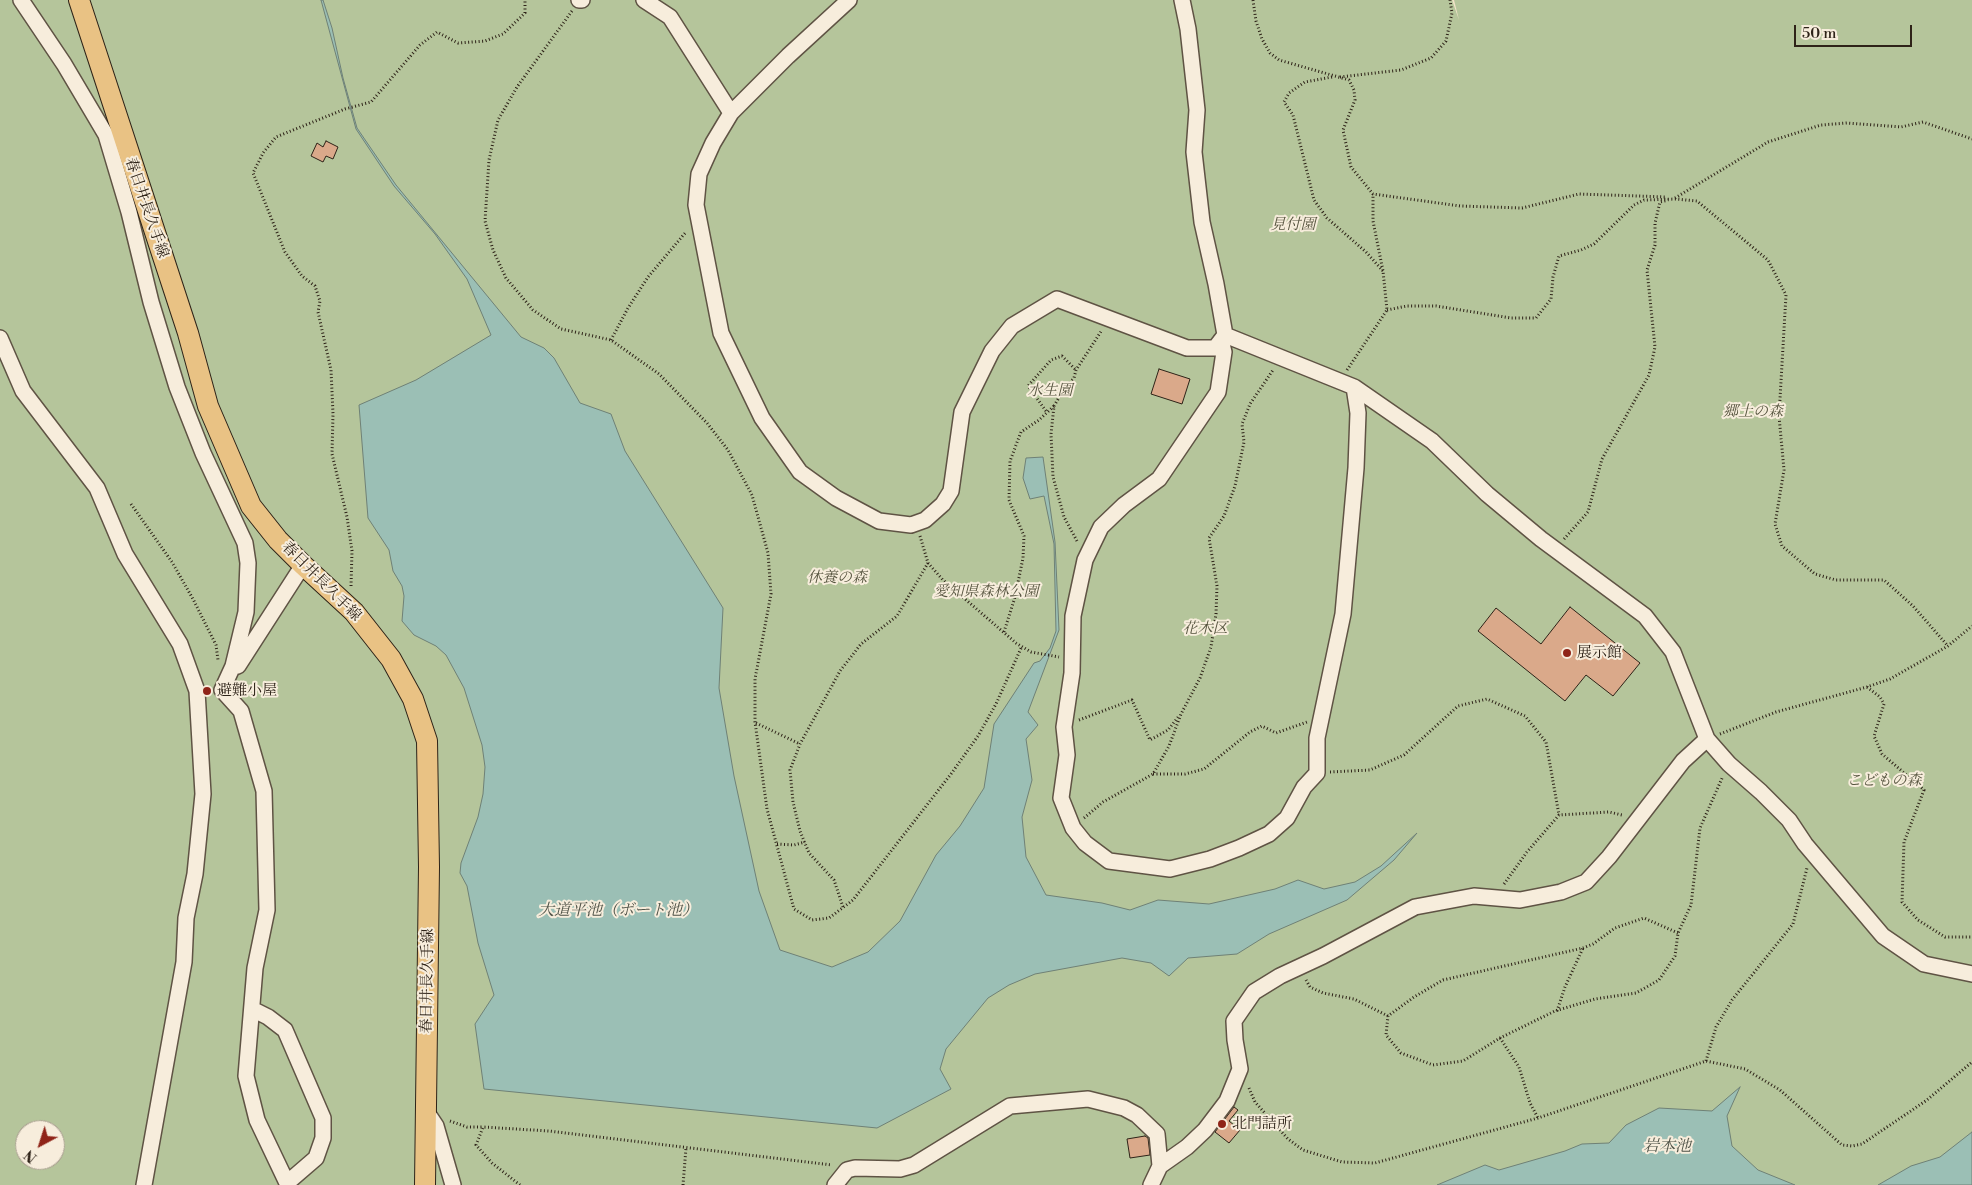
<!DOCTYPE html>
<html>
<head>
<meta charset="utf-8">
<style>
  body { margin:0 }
  #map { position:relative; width:1972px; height:1185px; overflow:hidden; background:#f2e4c9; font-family:"Libre Bodoni",serif }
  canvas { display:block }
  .north { position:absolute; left:15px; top:1120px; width:50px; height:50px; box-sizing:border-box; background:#f7eddc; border:1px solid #a79c8e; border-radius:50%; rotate:220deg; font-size:14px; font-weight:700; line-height:20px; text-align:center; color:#2e2318 }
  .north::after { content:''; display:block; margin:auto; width:18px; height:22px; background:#8f2418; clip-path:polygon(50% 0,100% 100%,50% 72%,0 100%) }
  .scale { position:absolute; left:1794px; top:25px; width:118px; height:22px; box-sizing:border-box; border:2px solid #2e2318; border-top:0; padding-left:6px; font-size:15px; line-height:18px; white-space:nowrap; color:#2e2318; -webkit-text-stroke:4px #f7eddc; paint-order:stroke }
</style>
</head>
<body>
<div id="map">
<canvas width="1972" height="1185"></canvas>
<div class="north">N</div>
<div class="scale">50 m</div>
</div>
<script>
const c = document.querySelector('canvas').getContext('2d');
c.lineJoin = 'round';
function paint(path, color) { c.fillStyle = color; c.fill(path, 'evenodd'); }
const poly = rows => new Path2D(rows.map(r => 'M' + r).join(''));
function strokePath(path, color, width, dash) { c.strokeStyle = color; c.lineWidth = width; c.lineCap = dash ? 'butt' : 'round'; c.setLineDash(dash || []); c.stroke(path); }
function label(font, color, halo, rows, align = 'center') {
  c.font = font + ' "Libre Bodoni","Noto Serif JP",serif'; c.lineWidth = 4; c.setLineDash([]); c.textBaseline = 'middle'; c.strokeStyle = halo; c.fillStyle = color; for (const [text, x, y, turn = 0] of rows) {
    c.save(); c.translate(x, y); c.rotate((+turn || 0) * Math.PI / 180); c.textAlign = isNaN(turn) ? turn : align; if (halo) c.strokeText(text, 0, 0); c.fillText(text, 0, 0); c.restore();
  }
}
const green = poly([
  [0,0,1452,0,1459,20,1454,0,1972,0,1972,1185,0,1185],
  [25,1130,55,1130,55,1160,25,1160]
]);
const water = poly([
  [321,0,323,0,332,28,343,78,357,128,396,185,521,337,544,348,554,358,580,403,611,414,625,451,723,608,719,688,734,776,759,891,780,950,832,967,868,952,900,921,936,855,960,826,984,788,994,724,1034,663,1040,661,1050,648,1056,631,1054,544,1044,496,1030,499,1023,478,1026,458,1043,457,1055,542,1059,630,1028,712,1038,725,1026,739,1032,780,1022,817,1026,857,1046,895,1102,903,1130,910,1158,900,1209,904,1275,889,1298,880,1324,889,1355,882,1381,866,1417,833,1394,860,1347,900,1269,934,1237,954,1188,958,1169,976,1151,963,1122,958,1035,974,1009,985,988,998,946,1049,940,1069,951,1089,877,1128,484,1089,475,1024,494,995,478,943,467,886,460,873,461,863,478,817,483,794,485,767,482,745,464,688,446,655,436,646,414,635,402,621,404,596,402,586,393,571,389,550,368,518,359,405,416,380,491,335,467,279,435,234,394,186,356,129,321,0],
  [1740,1087,1727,1116,1732,1146,1758,1170,1795,1185,1437,1185,1485,1165,1499,1170,1565,1151,1582,1144,1609,1143,1626,1125,1659,1108,1712,1111,1740,1087],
  [1972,1132,1972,1185,1878,1185,1911,1166,1940,1157,1972,1132]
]);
const building = poly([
  [326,141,338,147,333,159,326,156,323,162,311,156,317,143,323,147,326,141],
  [1159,369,1190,379,1182,404,1151,394,1159,369],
  [1570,607,1640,663,1613,696,1586,675,1565,701,1478,631,1496,608,1541,644,1570,607],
  [1234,1107,1238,1110,1229,1121,1240,1130,1229,1143,1215,1132,1234,1107],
  [1145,1136,1148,1138,1150,1155,1130,1158,1127,1139,1145,1136]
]);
const path = poly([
  [1253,0,1256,21,1262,39,1270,53,1279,60,1349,80,1354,90,1355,100,1343,130,1351,167,1373,194,1460,206,1522,208,1579,194,1667,197],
  [572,11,517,87,498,120,489,160,485,221,493,250,506,278,533,310,561,329,611,340,659,374,707,423,728,450,752,495,768,553,771,594,755,679,755,722,767,809,794,909,812,920,829,918,853,900,951,774,978,736,996,704,1022,646],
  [1332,77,1305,82,1289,93,1284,102,1293,115,1314,200,1327,218,1366,252,1383,271],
  [1340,77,1401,70,1431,58,1446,41,1452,13,1450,0],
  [1675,198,1768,142,1821,125,1847,123,1901,127,1923,122,1972,139],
  [1387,310,1407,306,1436,306,1511,318,1536,318,1551,299,1553,277,1559,256,1581,250,1594,244,1634,205,1644,200,1676,199,1697,201,1768,260,1786,295,1779,416,1784,470,1775,524,1782,546,1815,574,1836,580,1884,580,1913,606,1948,646],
  [611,340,628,308,648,277,686,232],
  [1347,370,1387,310,1383,271,1373,221,1373,194],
  [1046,411,1028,386,1051,360,1062,356,1076,370],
  [131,504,172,562,193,599,216,645,218,660],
  [920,536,928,563,943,580,1016,643,1031,652,1059,657],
  [1564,539,1588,512,1602,459,1649,375,1655,347,1647,270,1655,245,1655,223,1660,202,1668,200],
  [1077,541,1064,517,1053,477,1051,434,1054,406,1064,389,1074,378,1076,370,1102,330],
  [351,586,352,551,347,517,332,454,333,414,331,370,318,312,320,301,315,286,302,276,285,252,253,173,263,153,276,137,345,109,371,102,420,45,437,32,458,43,485,41,503,34,525,13,525,0],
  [1004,632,1015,597,1023,558,1024,536,1009,500,1010,461,1021,432,1039,420,1054,406],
  [1867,687,1880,697,1884,704,1874,736,1882,754,1924,790,1904,842,1902,902,1918,920,1945,937,1972,937],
  [1079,720,1132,700,1150,740,1168,730,1179,716],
  [756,723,800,744],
  [1720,734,1776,712,1867,687,1890,679,1948,646,1972,626],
  [1330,772,1370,770,1404,755,1458,706,1487,699,1525,716,1546,742,1559,815],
  [1153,774,1185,774,1204,769,1250,732,1262,726,1276,733,1307,722],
  [1084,818,1103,802,1153,774,1169,746,1181,714,1200,678,1211,647,1216,614,1217,586,1209,538,1224,516,1235,486,1244,442,1242,424,1250,404,1273,370],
  [777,844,794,845,805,842],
  [1504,884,1527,852,1559,815,1609,812,1622,815],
  [843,907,834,880,809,853,800,831,793,802,790,770,800,744,840,671,861,644,897,616,928,563],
  [1678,933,1644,918,1615,928,1593,944,1583,948,1443,980,1414,997,1388,1016,1386,1035,1401,1053,1433,1065,1463,1061,1500,1038,1555,1011,1595,999,1636,993,1659,980,1675,956,1678,933,1691,905,1700,828,1723,776],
  [1306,980,1310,987,1323,993,1354,999,1388,1016],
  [1557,1011,1565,987,1583,948],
  [1500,1038,1519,1067,1530,1103,1538,1118],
  [1706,1061,1716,1027,1732,1000,1793,924,1807,868],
  [1249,1088,1255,1102,1288,1139,1303,1150,1342,1162,1375,1163,1538,1118,1706,1061,1745,1069,1780,1090,1842,1145,1852,1146,1862,1144,1927,1100,1972,1062],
  [450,1121,467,1127,483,1127],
  [520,1185,492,1163,476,1145,483,1127,549,1131,832,1165],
  [683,1185,686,1148]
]);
const minor = poly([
  [21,0,64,64,106,135,129,212,151,302,177,387,203,453,245,543,248,563,246,612,233,666,222,690],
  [579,0,582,0],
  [644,0,670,17,731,113],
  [849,0,788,56,731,113,713,143,699,174,696,205,721,333,762,418,800,472,836,498,879,521,911,525,925,520,943,504,951,491,962,412,992,351,1012,326,1057,299,1187,348,1215,348,1225,335,1216,284,1202,222,1194,152,1197,110,1188,29,1182,0],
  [1225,335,1354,387,1432,441,1487,494,1541,539,1645,616,1673,652,1707,739,1729,764,1761,792,1789,820,1805,844,1883,936,1924,964,1972,974],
  [0,338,23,391,97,488,125,554,180,644,197,691,203,794,195,874,186,918,184,962,144,1185],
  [1221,340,1224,352,1218,392,1159,479,1124,505,1101,527,1085,560,1073,616,1072,673,1064,727,1067,755,1061,798,1073,828,1085,843,1109,861,1170,869,1210,859,1239,848,1269,834,1287,818,1304,787,1317,773,1317,738,1343,614,1356,468,1358,413,1354,387],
  [238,666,303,565],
  [222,690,241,711,264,791,267,910,255,968,246,1076,257,1120,287,1183,316,1158,323,1138,323,1118,285,1030,268,1017,252,1009],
  [426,1111,436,1126,453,1185],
  [835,1185,847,1170,855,1168,900,1169,914,1165,1010,1106,1088,1099,1124,1108,1137,1115,1157,1134,1160,1166],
  [1151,1185,1160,1166,1187,1147,1205,1130,1227,1101,1240,1069,1235,1040,1234,1021,1254,992,1280,976,1323,956,1415,907,1474,896,1520,900,1561,892,1586,882,1609,857,1683,761,1707,739]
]);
const major = poly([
  [79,0,188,333,208,406,251,506,278,540,303,565,354,612,391,659,413,699,427,741,429,867,425,1185]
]);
const markers = [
  [1567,653,5,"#8f2418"],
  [207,691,5,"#8f2418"],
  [1222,1124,5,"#8f2418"]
];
const streetNames = [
  ["春日井長久手線",146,208,71],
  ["春日井長久手線",321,582,45],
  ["春日井長久手線",428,981,-89]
];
const parkNames = [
  ["見付園",1293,225],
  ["水生園",1050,391],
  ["郷土の森",1753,412],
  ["休養の森",837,578],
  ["愛知県森林公園",986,592],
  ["花木区",1205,629],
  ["こどもの森",1884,781]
];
const poiNames = [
  ["展示館",1577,653],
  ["避難小屋",217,691],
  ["北門詰所",1232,1124]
];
const waterNames = [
  ["大道平池（ボート池）",618,911],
  ["岩本池",1667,1147]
];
paint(green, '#b5c59b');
paint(water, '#9bbfb5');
strokePath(water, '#6f8176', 1);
paint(building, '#daa98a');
strokePath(building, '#2e2318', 1);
strokePath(minor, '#5f5344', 18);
strokePath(major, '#2e2318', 22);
strokePath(path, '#2e2318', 3, [1, 2.5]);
strokePath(minor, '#f7eddc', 15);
strokePath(major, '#e9c284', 20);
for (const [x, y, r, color] of markers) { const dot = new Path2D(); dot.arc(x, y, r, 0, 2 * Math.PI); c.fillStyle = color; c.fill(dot); strokePath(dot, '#f7eddc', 2); }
label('15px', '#2e2318', '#f7eddc', streetNames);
label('italic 15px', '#56543f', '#f7eddc', parkNames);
label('15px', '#2e2318', '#f7eddc', poiNames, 'left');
label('italic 16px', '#4f5247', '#f7eddc', waterNames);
</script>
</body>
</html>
